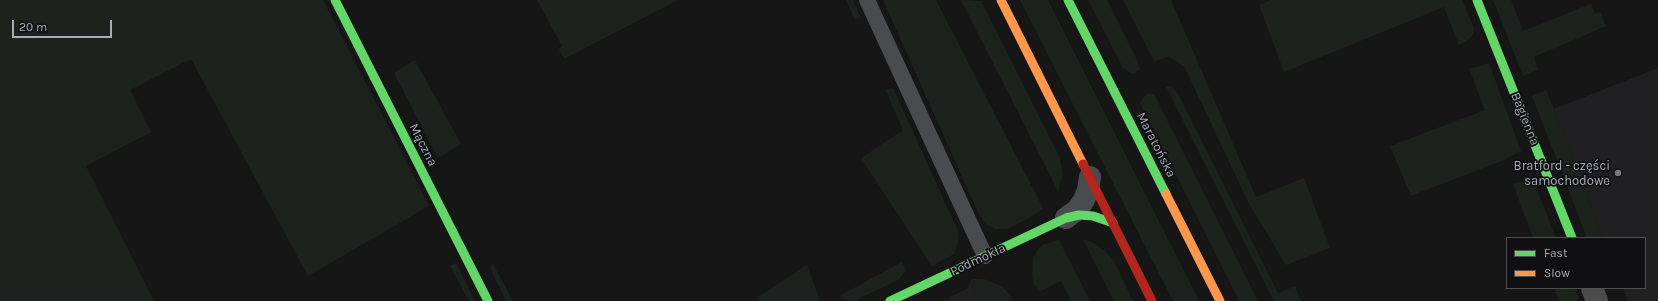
<!DOCTYPE html>
<html>
<head>
<meta charset="utf-8">
<style>
  body { margin:0 }
  #map { position:relative; width:1658px; height:301px; overflow:hidden; background:#161616; font-family:Karla,sans-serif }
  canvas { display:block }
  .legend { position:absolute; left:1506px; top:237px; width:140px; height:52px; box-sizing:border-box; background:#101012; border:1px solid #4c4e54; margin:0; padding:5px 7px; list-style:none; font-size:12px; color:#a7acb7 }
  .legend li { display:flex; align-items:center; gap:8px; height:20px }
  .legend b { width:20px; border:1px solid #4c4e54 }
  .scale { position:absolute; left:12px; top:20px; width:100px; height:18px; box-sizing:border-box; border:2px solid #a7acb7; border-top:0; padding-left:5px; font-size:12px; line-height:14px; white-space:nowrap; color:#a7acb7; -webkit-text-stroke:3px #101012; paint-order:stroke }
</style>
</head>
<body>
<div id="map">
<canvas width="1658" height="301"></canvas>
<ul class="legend">
<li><b style="height:5px;background:#63d668"></b>Fast</li>
<li><b style="height:5px;background:#ff974d"></b>Slow</li>
</ul>
<div class="scale">20 m</div>
</div>
<script>
const c = document.querySelector('canvas').getContext('2d');
c.lineJoin = 'round';
function paint(path, color) { c.fillStyle = color; c.fill(path, 'evenodd'); }
const poly = rows => new Path2D(rows.map(r => 'M' + r).join(''));
function strokePath(path, color, width, dash) { c.strokeStyle = color; c.lineWidth = width; c.lineCap = dash ? 'butt' : 'round'; c.setLineDash(dash || []); c.stroke(path); }
function label(font, color, halo, rows, align = 'center') {
  c.font = font + ' Karla,sans-serif'; c.lineWidth = 3.5; c.setLineDash([]); c.textBaseline = 'middle'; c.strokeStyle = halo; c.fillStyle = color; for (const [text, x, y, turn = 0] of rows) {
    c.save(); c.translate(x, y); c.rotate((+turn || 0) * Math.PI / 180); c.textAlign = isNaN(turn) ? turn : align; if (halo) c.strokeText(text, 0, 0); c.fillText(text, 0, 0); c.restore();
  }
}
const built = poly([
  [1658,68,1658,301,1628,301,1623,288,1645,288,1645,238,1603,238,1554,109],
  [970,281,979,301,943,301,968,288]
]);
const green = poly([
  [0,0,323,0,429,206,308,276,191,59,130,90,151,132,86,166,154,301,0,301],
  [537,0,678,0,564,59,559,49,562,46],
  [846,0,853,0,861,18,855,20],
  [883,0,936,0,1043,208,1029,218,1007,229,995,229,986,224,980,217],
  [961,0,981,1,1060,158,1063,175,1058,191],
  [1020,0,1048,0,1199,301,1173,301],
  [1088,0,1107,0,1136,58,1140,69,1133,74,1123,68],
  [1123,0,1171,0,1256,197,1304,178,1330,248,1286,265,1248,202,1184,66,1169,57,1154,61],
  [1271,0,1462,0,1474,28,1473,34,1469,39,1459,45,1444,7,1284,72,1259,5],
  [1493,0,1511,0,1523,31,1591,4,1595,14,1600,12,1606,26,1534,57,1538,70,1523,76],
  [415,60,461,144,438,158,394,73],
  [1489,63,1521,151,1504,160,1411,196,1390,146,1485,110,1469,69],
  [1170,86,1175,90,1179,96,1278,293,1295,286,1301,301,1274,301,1166,87],
  [893,88,958,231,958,243,954,254,932,266,861,158,903,130,885,89],
  [1546,90,1554,109,1603,238,1587,238,1532,96],
  [1146,94,1154,94,1258,301,1239,301,1140,103],
  [1532,177,1556,238,1534,238,1532,235,1513,184],
  [1083,239,1094,243,1105,251,1114,261,1133,301,1114,301],
  [1059,240,1090,301,1071,301,1061,281,1039,292,1034,285,1032,276,1033,258,1038,249,1044,244],
  [902,262,905,269,904,273,898,280,854,301,843,299,841,295],
  [456,263,475,301,469,301,450,266],
  [493,264,513,301,506,301,490,268],
  [807,265,820,301,760,301,758,297],
  [973,279,984,279,996,284,1003,287,1013,299,1008,301,979,301,970,281],
  [1554,288,1575,288,1579,298,1577,301,1559,301]
]);
const lane = poly([
  [867,0,985,256]
]);
const street = poly([
  [1066,218,1078,209,1084,200,1088,190,1090,177],
  [1592,288,1597,301]
]);
const fast = poly([
  [335,0,488,301],
  [1068,0,1166,194],
  [1477,0,1572,238],
  [890,301,1066,218,1079,215,1093,216,1113,223]
]);
const slow = poly([
  [1001,0,1083,164],
  [1166,194,1220,301]
]);
const jam = poly([
  [1083,164,1152,301]
]);
const markers = [
  [1618,173,4,"#74787f"]
];
const streetNames = [
  ["Bagienna",1525,119,68],
  ["Mączna",423,145,63],
  ["Maratońska",1156,145,63],
  ["Podmokła",978,260,-25]
];
const poiNames = [
  ["Bratford - części",1610,166],
  ["samochodowe",1610,181]
];
paint(built, '#202022');
paint(green, '#1c231d');
strokePath(lane, '#4a4b4f', 16);
strokePath(street, '#4a4b4f', 22);
strokePath(fast, '#63d668', 9);
strokePath(slow, '#ff974d', 9);
strokePath(jam, '#b3261e', 9);
for (const [x, y, r, color] of markers) { const dot = new Path2D(); dot.arc(x, y, r, 0, 2 * Math.PI); c.fillStyle = color; c.fill(dot); strokePath(dot, '#101012', 1.5); }
label('13px', '#a7acb7', '#101012', streetNames);
label('13px', '#a7acb7', '#101012', poiNames, 'right');
</script>
</body>
</html>
